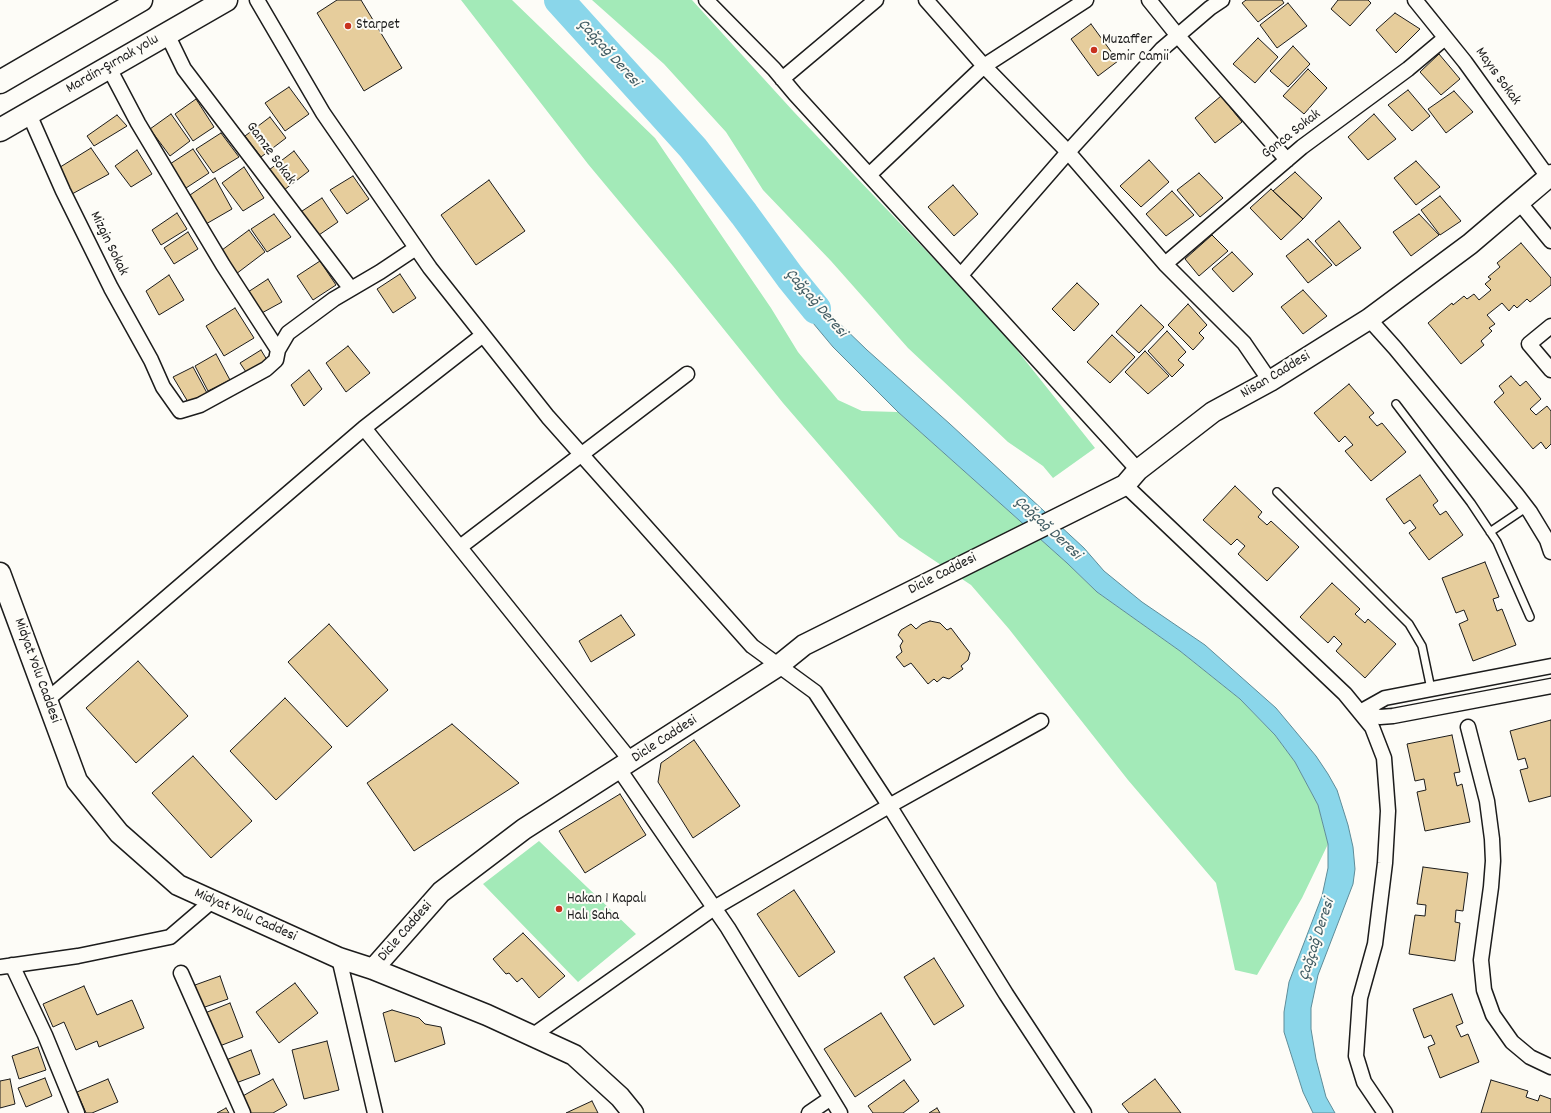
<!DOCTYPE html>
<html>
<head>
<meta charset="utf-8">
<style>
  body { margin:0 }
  canvas { display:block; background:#fdfcf7 }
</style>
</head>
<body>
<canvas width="1551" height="1113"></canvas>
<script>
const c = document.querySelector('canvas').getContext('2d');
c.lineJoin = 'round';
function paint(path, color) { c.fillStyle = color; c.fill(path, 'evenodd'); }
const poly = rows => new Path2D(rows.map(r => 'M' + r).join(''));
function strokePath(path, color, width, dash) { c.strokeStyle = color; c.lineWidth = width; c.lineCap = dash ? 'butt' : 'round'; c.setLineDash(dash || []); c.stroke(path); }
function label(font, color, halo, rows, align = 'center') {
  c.font = font + ' Dekko,sans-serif'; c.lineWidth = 4; c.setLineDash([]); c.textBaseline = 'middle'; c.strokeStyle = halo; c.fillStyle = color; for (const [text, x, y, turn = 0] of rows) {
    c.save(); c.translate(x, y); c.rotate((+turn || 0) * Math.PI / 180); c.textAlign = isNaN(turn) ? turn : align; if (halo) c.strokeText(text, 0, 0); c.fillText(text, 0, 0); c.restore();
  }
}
const green = poly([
  [461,0,512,0,655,138,771,308,798,352,838,400,862,411,898,412,1067,563,1097,592,1180,651,1240,699,1275,735,1295,762,1318,805,1328,844,1302,898,1257,975,1235,970,1216,883,1128,780,1009,629,971,585,899,537,783,403,673,266,588,164],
  [592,0,692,0,794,112,997,325,1095,448,1053,478,1043,466,1008,442,908,348,831,261,763,190,726,132,664,64],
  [539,841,636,934,578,982,483,884]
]);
const water = poly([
  [790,277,800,277,838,322,867,350,950,424,1084,548,1104,571,1142,602,1205,645,1276,708,1316,756,1328,774,1337,790,1348,825,1353,847,1355,869,1353,884,1318,975,1311,1008,1311,1029,1316,1059,1326,1097,1335,1113,1313,1113,1303,1092,1284,1032,1284,1012,1289,982,1322,896,1328,868,1328,844,1318,805,1295,762,1275,735,1240,699,1180,651,1097,592,1067,563,898,412,833,347,813,323,787,289,790,277]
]);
const river = poly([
  [559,0,693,148,744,214,790,277,816,309]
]);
const building = poly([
  [337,0,361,0,402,68,364,91,317,13,337,0],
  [1246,0,1282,0,1284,3,1258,22,1242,3,1246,0],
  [1338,0,1368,0,1371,3,1350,26,1331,9,1338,0],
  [1288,3,1307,26,1277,48,1260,25,1288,3],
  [1395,13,1420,29,1396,53,1376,30,1395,13],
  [1091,24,1118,61,1098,76,1071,39,1091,24],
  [1258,38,1278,57,1255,83,1233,64,1258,38],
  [1293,46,1310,64,1288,87,1270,71,1293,46],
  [1439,54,1460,79,1441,95,1420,72,1439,54],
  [1308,69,1327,88,1304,114,1283,96,1308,69],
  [289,87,309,114,285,131,265,103,289,87],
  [1408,90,1430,116,1412,131,1388,105,1408,90],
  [1454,91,1473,112,1446,133,1428,109,1454,91],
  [1221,96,1242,122,1215,143,1195,118,1221,96],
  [196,99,214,127,193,141,175,114,196,99],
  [171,114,190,141,170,156,150,129,171,114],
  [1374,114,1396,139,1368,160,1348,137,1374,114],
  [117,115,127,126,94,146,87,136,117,115],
  [270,117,286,138,261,157,245,136,270,117],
  [221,133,239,157,213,173,196,149,221,133],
  [91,148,109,174,72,194,57,169,91,148],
  [193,149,209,173,186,188,170,164,193,149],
  [137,150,152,174,131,187,115,166,137,150],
  [294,151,309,171,284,190,269,170,294,151],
  [1149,160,1169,182,1141,207,1120,186,1149,160],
  [1416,161,1440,187,1416,205,1394,178,1416,161],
  [244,167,264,198,243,211,222,183,244,167],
  [1295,172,1322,198,1303,219,1273,191,1295,172],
  [1199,173,1223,198,1200,217,1177,190,1199,173],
  [353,176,369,199,347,214,330,190,353,176],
  [215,178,232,209,206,224,190,195,215,178],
  [489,180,525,231,476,265,441,215,489,180],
  [953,185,978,214,954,236,928,207,953,185],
  [1271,189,1303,219,1281,240,1250,208,1271,189],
  [1172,191,1194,215,1166,236,1146,214,1172,191],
  [1440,196,1461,221,1440,235,1421,210,1440,196],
  [322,198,338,222,316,237,299,213,322,198],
  [177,213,187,229,161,245,152,230,177,213],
  [274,214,291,237,267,252,251,229,274,214],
  [1419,214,1439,235,1411,256,1393,232,1419,214],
  [1339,221,1361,248,1336,266,1315,241,1339,221],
  [249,230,265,252,236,274,222,250,249,230],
  [188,232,198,249,174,264,164,248,188,232],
  [1212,235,1228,251,1199,276,1185,259,1212,235],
  [1308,239,1332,265,1308,283,1286,256,1308,239],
  [1521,243,1551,278,1551,285,1530,302,1527,299,1517,308,1514,305,1509,311,1502,303,1487,315,1495,324,1489,328,1492,331,1481,341,1484,345,1461,364,1428,323,1452,303,1453,305,1464,296,1467,299,1474,294,1479,300,1491,290,1485,284,1491,279,1488,277,1500,267,1497,263,1521,243],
  [1232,252,1253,274,1233,292,1212,269,1232,252],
  [320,261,336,285,313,300,297,276,320,261],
  [400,274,416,298,393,313,377,289,400,274],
  [169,275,184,300,159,315,146,291,169,275],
  [268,279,282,302,260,314,248,292,268,279],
  [1077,283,1099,304,1074,331,1052,309,1077,283],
  [1303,290,1327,316,1303,334,1281,307,1303,290],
  [1188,304,1207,325,1199,333,1204,338,1193,350,1168,325,1188,304],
  [1141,305,1164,327,1139,353,1116,332,1141,305],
  [235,308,254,338,224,356,206,326,235,308],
  [1167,331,1186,352,1178,360,1184,365,1172,377,1148,351,1167,331],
  [1112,335,1135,357,1110,383,1087,362,1112,335],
  [348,346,370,373,346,392,326,363,348,346],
  [261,350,267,360,246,372,240,363,261,350],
  [1145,351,1169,376,1148,394,1125,372,1145,351],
  [216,354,230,380,208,391,195,366,216,354],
  [193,367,207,393,188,402,173,377,193,367],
  [309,370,322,389,304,406,291,385,309,370],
  [1511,376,1520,386,1526,381,1541,399,1530,409,1536,415,1547,406,1551,411,1551,444,1546,449,1541,442,1533,449,1494,402,1504,393,1499,386,1511,376],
  [1349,384,1374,413,1369,417,1377,426,1382,423,1406,452,1371,481,1345,451,1353,445,1345,436,1339,442,1314,413,1349,384],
  [1420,475,1438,501,1433,505,1440,515,1446,511,1463,535,1429,560,1409,533,1416,528,1410,520,1404,524,1386,499,1420,475],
  [1235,486,1262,512,1258,517,1267,525,1271,521,1299,547,1267,581,1238,554,1245,546,1237,539,1231,545,1203,520,1235,486],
  [1485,562,1499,597,1493,599,1497,611,1502,609,1516,645,1473,661,1459,624,1468,620,1464,610,1456,613,1442,578,1485,562],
  [1332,583,1360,609,1355,614,1365,623,1368,619,1396,644,1365,678,1336,651,1342,644,1334,636,1328,643,1300,617,1332,583],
  [621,615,635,635,591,662,579,641,621,615],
  [930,621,940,623,947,630,951,628,970,653,968,660,961,666,963,669,949,679,943,677,937,682,934,679,928,684,911,663,904,667,896,657,902,652,900,646,903,641,898,635,901,630,911,624,916,629,922,624,930,621],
  [329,624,388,690,347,727,288,662,329,624],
  [138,661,188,716,136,763,86,708,138,661],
  [285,698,332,747,276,800,230,751,285,698],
  [1551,720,1551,796,1529,802,1520,770,1528,768,1525,758,1518,760,1510,731,1551,720],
  [452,724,519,783,414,851,367,783,452,724],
  [1452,735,1460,772,1454,773,1457,786,1462,784,1470,822,1425,831,1417,792,1426,790,1424,779,1415,781,1407,744,1452,735],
  [694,740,740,806,693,838,658,782,661,763,694,740],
  [193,756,252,821,211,858,152,793,193,756],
  [620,794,646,835,585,873,559,831,620,794],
  [1423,867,1468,873,1463,911,1456,910,1455,922,1460,923,1455,961,1409,954,1415,915,1425,916,1426,905,1417,904,1423,867],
  [794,890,835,952,799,977,757,914,794,890],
  [523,933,565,976,539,998,522,978,517,982,509,973,506,974,493,959,523,933],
  [934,958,964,1006,934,1025,904,977,934,958],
  [220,976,228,999,202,1008,195,985,220,976],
  [295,983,318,1013,279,1043,256,1012,295,983],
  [84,986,97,1015,132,1000,144,1028,99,1047,97,1041,76,1050,64,1022,53,1027,43,1004,84,986],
  [1452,994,1463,1023,1456,1026,1461,1037,1468,1034,1479,1062,1440,1078,1428,1047,1435,1044,1431,1035,1424,1038,1413,1009,1452,994],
  [230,1003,243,1037,217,1047,205,1013,230,1003],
  [392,1010,419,1018,425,1024,441,1027,445,1044,395,1062,383,1013,392,1010],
  [881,1013,911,1060,855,1097,824,1049,881,1013],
  [327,1041,339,1090,304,1099,292,1050,327,1041],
  [38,1047,46,1070,19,1079,12,1056,38,1047],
  [251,1050,260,1074,236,1083,226,1060,251,1050],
  [45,1078,52,1096,26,1107,18,1088,45,1078],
  [10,1079,15,1104,0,1108,0,1081,10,1079],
  [108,1079,118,1102,92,1113,86,1113,77,1092,108,1079],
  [273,1079,287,1105,273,1113,250,1113,241,1097,273,1079],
  [1155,1079,1181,1113,1129,1113,1122,1104,1155,1079],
  [904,1080,919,1101,903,1113,873,1113,868,1106,904,1080],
  [1491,1080,1528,1091,1526,1097,1538,1101,1540,1095,1551,1099,1551,1113,1481,1113,1491,1080],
  [592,1101,598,1113,566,1113,592,1101],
  [226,1108,229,1113,217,1113,226,1108],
  [937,1108,940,1113,929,1113,937,1108]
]);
const lane = poly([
  [1396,404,1471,503,1497,542,1530,617],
  [1277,492,1409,624,1422,646,1431,689],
  [1490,532,1527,507]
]);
const street = poly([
  [257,0,323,113,430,268,548,417,752,646,815,692,885,799,1006,994,1084,1113],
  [706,0,774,69,795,94,1138,470],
  [926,0,984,66,1068,152,1165,264,1244,343,1270,381],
  [1149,0,1178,36,1287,160],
  [1415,0,1465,62,1548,177],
  [167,34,184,69,351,289],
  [109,68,138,123,223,265,278,350],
  [782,79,876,0],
  [29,114,63,191,111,288,151,360,163,387,180,411,200,405,266,369,276,360,278,350,288,333,334,299,380,272,416,248],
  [869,175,984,66,1086,0],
  [1519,202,1551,241],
  [1165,264,1302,147,1408,69,1445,38],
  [961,275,1068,152,1162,49,1210,8,1222,0],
  [1369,319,1395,348,1517,495,1530,512,1547,540,1551,552],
  [1551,326,1529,344,1551,370],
  [364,428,631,761],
  [1125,485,1345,694,1372,727,1384,758,1388,811,1385,863,1375,944,1360,998,1356,1056,1364,1082,1385,1113],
  [460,547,687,374],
  [47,700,364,428,483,335],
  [1360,712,1385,698,1551,666],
  [1360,712,1380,717,1393,716,1551,686],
  [1468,727,1487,801,1492,839,1493,861,1491,887,1481,960,1484,990,1493,1015,1512,1042,1530,1057,1551,1067],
  [619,769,728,928,840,1113],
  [339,958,375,1113],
  [12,965,45,1035,77,1113],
  [0,967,78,956,170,937,212,901],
  [181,973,243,1113],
  [532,1036,714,908,889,806,1041,721],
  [809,1113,831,1098]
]);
const secondary = poly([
  [0,573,77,781,119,833,178,885,339,958,373,969,487,1015,574,1055,620,1097,633,1113],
  [373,969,441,892,524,829,778,666,804,645,1125,485,1138,470,1213,412,1270,381,1369,319,1470,244,1551,175]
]);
const highway = poly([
  [0,82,141,0],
  [0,130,226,0]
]);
const markers = [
  [348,26,4,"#c8321e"],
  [1094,50,4,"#c8321e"],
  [559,909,4,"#c8321e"]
];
const poiNames = [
  ["Starpet",356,26],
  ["Muzaffer",1102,41],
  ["Demir Camii",1102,58],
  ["Hakan 1 Kapalı",567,900],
  ["Halı Saha",567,917]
];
const streetNames = [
  ["Mardin-Şırnak yolu",113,65,-30],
  ["Mayıs Sokak",1497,77,54],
  ["Gonca Sokak",1292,135,-38],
  ["Gamze Sokak",270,154,54],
  ["Mizgin Sokak",108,244,64],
  ["Nisan Caddesi",1276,376,-31],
  ["Dicle Caddesi",943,575,-27],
  ["Midyat Yolu Caddesi",36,671,70],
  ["Dicle Caddesi",665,740,-33],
  ["Midyat Yolu Caddesi",245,916,24],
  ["Dicle Caddesi",406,932,-49]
];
const waterNames = [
  ["Çağçağ Deresi",608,54,48],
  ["Çağçağ Deresi",815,304,49],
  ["Çağçağ Deresi",1047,529,43],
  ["Çağçağ Deresi",1318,940,-72]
];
paint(green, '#a3eab8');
paint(water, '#8ad6ea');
strokePath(water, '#5e8c98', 1);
strokePath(river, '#8ad6ea', 30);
paint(building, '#e6cd9c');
strokePath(building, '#1c1c1c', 1);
strokePath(lane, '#1c1c1c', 10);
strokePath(street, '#1c1c1c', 17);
strokePath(secondary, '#1c1c1c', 23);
strokePath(highway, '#1c1c1c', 25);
strokePath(lane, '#fdfcf7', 7);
strokePath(street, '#fdfcf7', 14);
strokePath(secondary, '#fdfcf7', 20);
strokePath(highway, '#fdfcf7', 22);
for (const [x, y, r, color] of markers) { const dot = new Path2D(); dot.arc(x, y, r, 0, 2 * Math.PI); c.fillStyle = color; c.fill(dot); strokePath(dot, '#fdfcf7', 1.5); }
label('15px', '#1c1c1c', '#fdfcf7', poiNames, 'left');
label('15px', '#1c1c1c', '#fdfcf7', streetNames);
label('italic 16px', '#425d64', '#fdfcf7', waterNames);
</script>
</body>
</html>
